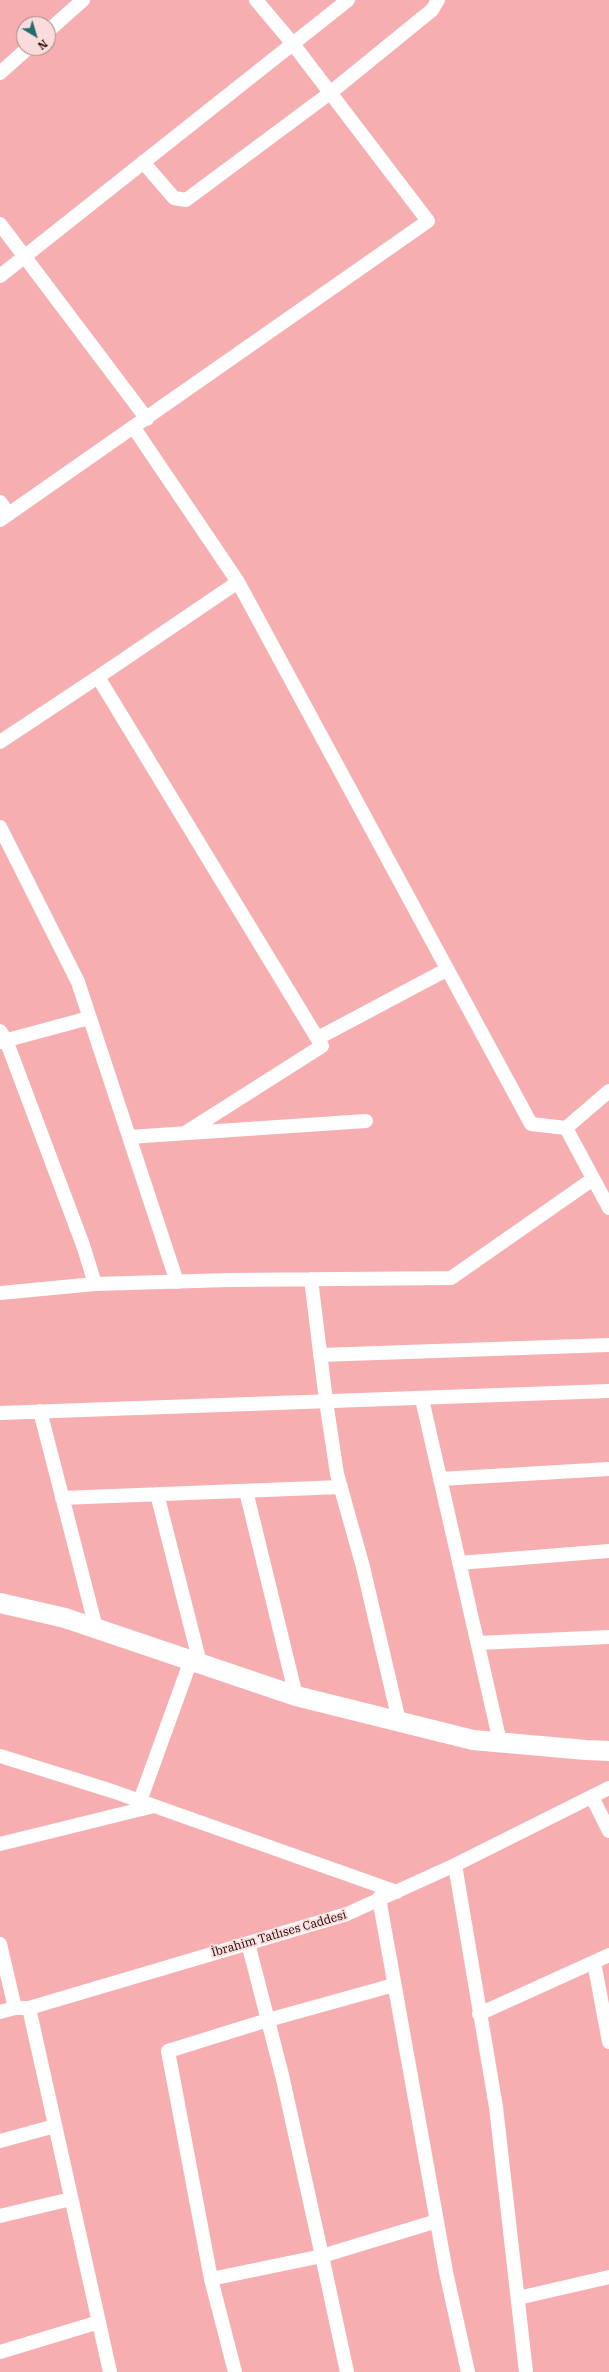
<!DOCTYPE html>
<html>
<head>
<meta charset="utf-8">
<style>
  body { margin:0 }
  #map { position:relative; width:609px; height:2372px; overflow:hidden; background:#f7aeb0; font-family:"IBM Plex Serif",serif }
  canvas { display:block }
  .north { position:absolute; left:16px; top:16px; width:40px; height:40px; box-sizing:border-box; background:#fbdcdc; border:1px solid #a28687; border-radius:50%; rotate:142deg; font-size:11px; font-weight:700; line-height:16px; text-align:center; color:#1d0607 }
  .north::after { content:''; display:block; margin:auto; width:14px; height:18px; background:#206c6e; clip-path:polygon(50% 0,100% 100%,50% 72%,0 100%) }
</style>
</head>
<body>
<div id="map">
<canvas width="609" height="2372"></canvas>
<div class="north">N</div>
</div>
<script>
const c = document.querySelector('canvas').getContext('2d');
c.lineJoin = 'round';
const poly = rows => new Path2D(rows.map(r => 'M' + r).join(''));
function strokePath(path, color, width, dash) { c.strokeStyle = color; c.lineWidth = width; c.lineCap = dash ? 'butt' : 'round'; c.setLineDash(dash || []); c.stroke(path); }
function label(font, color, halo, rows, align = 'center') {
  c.font = font + ' "IBM Plex Serif",serif'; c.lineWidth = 4; c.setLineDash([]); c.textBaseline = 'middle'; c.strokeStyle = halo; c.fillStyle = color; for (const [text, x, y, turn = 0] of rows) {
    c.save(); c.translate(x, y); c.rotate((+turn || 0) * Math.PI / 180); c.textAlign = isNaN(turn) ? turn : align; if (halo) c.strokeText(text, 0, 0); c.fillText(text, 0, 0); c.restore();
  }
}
const street = poly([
  [48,31,83,0],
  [0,73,28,48],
  [143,162,174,198,186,200,330,93,432,10,438,0],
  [0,224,147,419],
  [0,276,348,0],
  [134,428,238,582,98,677,322,1046,185,1133],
  [0,502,9,514],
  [0,520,428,221,293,44,256,0],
  [238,582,531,1124,566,1128],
  [0,742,98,677],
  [0,827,78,982,177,1282],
  [0,1031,6,1040,83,1245,95,1284],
  [318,1038,446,970],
  [0,1042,89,1018],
  [609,1091,566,1128,609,1208],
  [129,1137,366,1121],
  [311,1279,326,1401,337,1474,363,1567,399,1721],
  [0,1293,95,1284,229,1280,451,1278,593,1179],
  [320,1355,609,1345],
  [422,1399,500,1742],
  [40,1411,96,1628],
  [0,1413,609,1391],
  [440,1479,609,1469],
  [246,1491,296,1696],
  [157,1494,200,1663],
  [62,1498,341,1487],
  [459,1563,609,1551],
  [478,1643,609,1637],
  [0,1756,112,1791,397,1892],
  [592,1797,609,1831],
  [140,1801,191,1660],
  [0,1844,154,1806],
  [455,1865,496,2107,526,2372],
  [379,1898,446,2272,468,2372],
  [248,1943,282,2075,322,2256,437,2221],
  [0,1944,15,2008],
  [594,1962,609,2042],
  [29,2008,110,2372],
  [0,2012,15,2008,29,2008,347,1914,455,1865,609,1788],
  [479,2014,609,1955],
  [0,2141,55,2126],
  [0,2216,71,2199],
  [211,2279,322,2256,347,2372],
  [518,2298,609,2277],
  [0,2352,99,2322],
  [235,2372,211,2279,168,2051,268,2020,394,1985]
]);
const secondary = poly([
  [0,1603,65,1618,296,1696,473,1740,586,1750,609,1751]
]);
const streetNames = [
  ["İbrahim Tatlıses Caddesi",279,1934,-16]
];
strokePath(street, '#fff', 14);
strokePath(secondary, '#fff', 20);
label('12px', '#1d0607', '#fbdcdc', streetNames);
</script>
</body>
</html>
